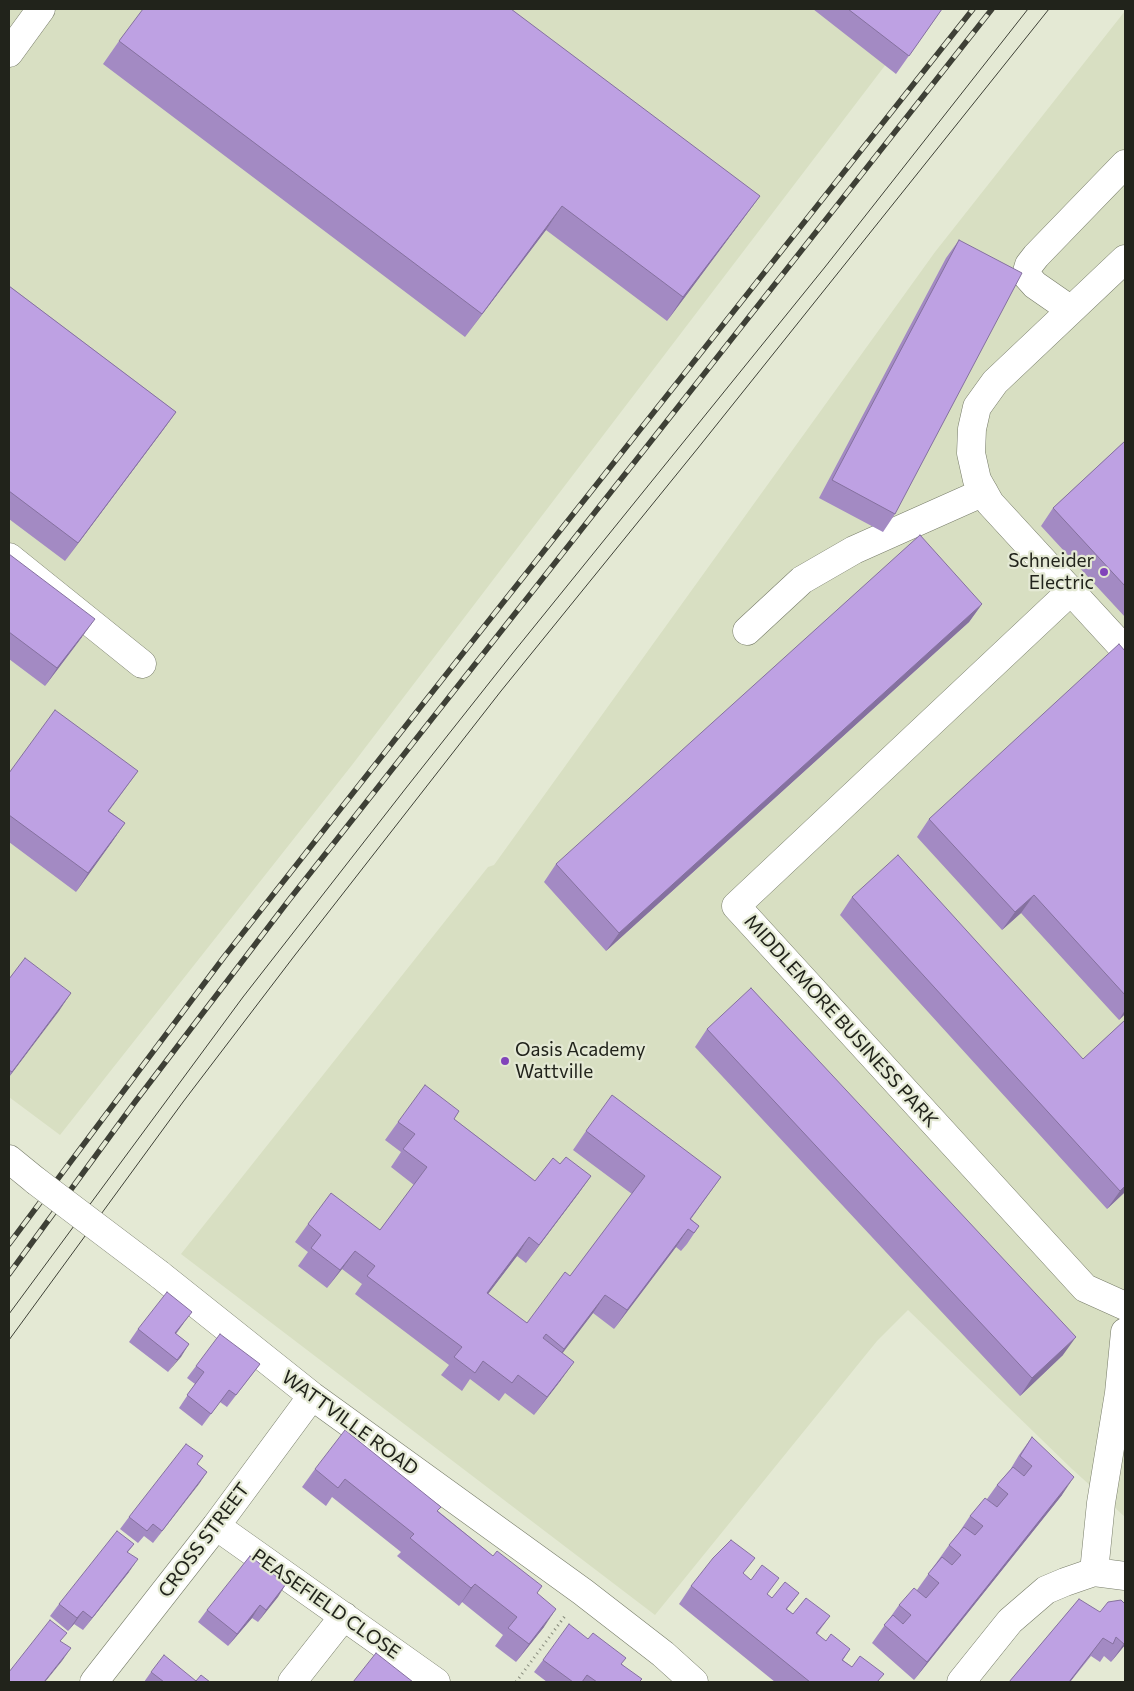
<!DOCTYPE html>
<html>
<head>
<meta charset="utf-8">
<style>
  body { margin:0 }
  #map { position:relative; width:1134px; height:1691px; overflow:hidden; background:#e4e9d4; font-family:Commissioner,sans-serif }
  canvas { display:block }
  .frame { position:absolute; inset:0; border:10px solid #21231b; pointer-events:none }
</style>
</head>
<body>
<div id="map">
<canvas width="1134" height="1691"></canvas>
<div class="frame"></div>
</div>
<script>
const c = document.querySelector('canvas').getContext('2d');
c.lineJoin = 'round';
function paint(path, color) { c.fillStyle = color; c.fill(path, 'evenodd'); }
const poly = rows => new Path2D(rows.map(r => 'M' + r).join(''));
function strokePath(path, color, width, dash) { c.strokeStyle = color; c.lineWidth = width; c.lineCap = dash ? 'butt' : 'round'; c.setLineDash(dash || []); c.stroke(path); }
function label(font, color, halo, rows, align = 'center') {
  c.font = font + ' Commissioner,sans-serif'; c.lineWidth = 4.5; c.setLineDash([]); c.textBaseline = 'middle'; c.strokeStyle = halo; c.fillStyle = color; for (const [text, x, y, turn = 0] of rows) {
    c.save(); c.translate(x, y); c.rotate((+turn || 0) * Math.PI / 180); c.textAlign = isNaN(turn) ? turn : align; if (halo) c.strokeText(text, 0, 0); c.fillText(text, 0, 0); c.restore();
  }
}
const built = poly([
  [9,9,928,9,352,765,60,1135,9,1097],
  [1125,11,1125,1517,1072,1469,908,1310,877,1341,655,1615,181,1254,488,867,494,865,935,252]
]);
const path = poly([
  [516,1682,565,1616]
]);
const minor = poly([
  [9,53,41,9],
  [1125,259,995,382,977,407,972,429,971,453,977,480,990,503,1125,650],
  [1071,310,1035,285,1026,275,1029,265,1036,256,1125,164],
  [9,557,142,664],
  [1071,591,736,906,1085,1288,1125,1306],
  [747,631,802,580,854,550,984,492],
  [9,1159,36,1181],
  [159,1274,312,1396,583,1592,663,1654,694,1682],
  [216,1526,436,1682],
  [1094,1572,1101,1503,1119,1393,1125,1332],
  [94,1682,216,1526,312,1396],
  [292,1682,344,1616],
  [961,1682,1010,1621,1046,1590,1065,1582,1094,1572,1125,1576]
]);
const tram = poly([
  [9,1314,243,997,406,788,512,654,825,267,1028,9],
  [9,1340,183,1102,295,955,501,691,698,448,1049,9]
]);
const rail = poly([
  [9,1244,224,957,441,681,973,9],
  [9,1274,135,1102,289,900,992,9]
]);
const minorBridge = poly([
  [36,1181,159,1274]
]);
const wall = poly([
  [813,9,942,9,896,74],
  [119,41,760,196,743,219,667,321,546,230,465,337,103,64],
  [959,240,895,514,883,532,819,498,946,258],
  [9,286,176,412,163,430,65,561,9,519],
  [1125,441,1125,617,1041,526,1053,508],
  [9,554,82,637,45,686,9,659],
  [982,604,969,622,606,951,544,882,556,864],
  [1125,651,1125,1014,1119,1020,1021,913,1002,930,917,837,929,819],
  [138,771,109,811,125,823,76,892,9,842,9,773],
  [852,897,1083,1059,1125,1020,1125,1192,1107,1209,840,915],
  [9,979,71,993,9,1077],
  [707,1029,1063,1355,1020,1396,695,1047],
  [454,1119,535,1181,560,1164,591,1176,578,1194,526,1263,517,1256,488,1294,527,1323,570,1276,632,1194,573,1150,586,1131,721,1177,691,1219,699,1226,687,1244,681,1251,676,1247,614,1329,593,1313,562,1353,561,1380,534,1415,505,1393,499,1401,470,1379,462,1391,441,1375,449,1365,355,1294,362,1284,342,1269,327,1288,298,1266,308,1252,295,1242,308,1224,380,1230,414,1185,391,1167,401,1152,385,1140,398,1122],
  [183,1324,176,1334,189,1344,168,1372,129,1342,138,1329],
  [260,1364,227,1407,220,1402,202,1426,179,1408,195,1384,187,1378,196,1366],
  [1032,1437,1062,1495,914,1680,872,1643,899,1605,917,1590,949,1545,958,1534,970,1516,987,1499,997,1485,1010,1470,1019,1455],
  [197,1464,207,1472,153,1543,144,1536,138,1543,120,1529,129,1517],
  [315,1469,438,1511,493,1556,542,1586,537,1593,544,1627,516,1662,495,1646,503,1635,462,1602,459,1606,397,1556,401,1552,332,1497,326,1506,302,1487],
  [134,1544,128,1552,129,1572,83,1630,74,1624,68,1631,50,1616,59,1604],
  [744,1574,772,1598,799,1593,787,1609,793,1614,830,1616,817,1634,826,1641,850,1649,843,1660,852,1667,878,1682,775,1682,679,1604,691,1586],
  [286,1584,258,1622,252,1618,228,1646,198,1622,207,1610],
  [1079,1599,1125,1645,1111,1662,1104,1656,1100,1662,1091,1656,1070,1682,1009,1682],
  [543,1660,622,1664,639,1682,547,1682,534,1672],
  [151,1672,196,1681,210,1682,144,1682]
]);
const shadedWall = poly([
  [760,196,743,219,667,321,683,297],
  [562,206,546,230,465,337,482,314],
  [176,412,163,430,65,561,78,543],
  [982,604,969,622,606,951,619,933],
  [95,619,82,637,45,686,57,668],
  [125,823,112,842,76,892,88,873],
  [1034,895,1021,913,1002,930,1015,912],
  [71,993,59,1011,9,1077,12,1072],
  [1125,1010,1125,1014,1119,1020],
  [591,1176,578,1194,526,1263,539,1245],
  [1125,1186,1125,1192,1107,1209,1120,1191],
  [688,1229,676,1247,614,1329,627,1310],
  [529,1237,517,1256,475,1311,487,1293],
  [355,1251,342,1269,327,1288,340,1270],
  [605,1295,593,1313,552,1367,564,1349],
  [192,1312,183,1324,167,1345,175,1333],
  [1076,1337,1063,1355,1020,1396,1032,1378],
  [189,1344,181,1357,168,1372],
  [574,1362,561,1380,534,1415,547,1397],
  [207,1472,199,1484,153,1543,162,1531],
  [1074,1477,1062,1495,914,1680,927,1662],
  [138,1559,129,1572,83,1630,92,1618],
  [286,1584,278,1597,258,1622,266,1610],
  [475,1584,462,1602,459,1606,471,1588],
  [260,1605,252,1618,228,1646,237,1634],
  [556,1609,544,1627,516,1662,529,1644],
  [83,1611,74,1624,68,1631,77,1618],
  [1103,1638,1070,1682,1069,1682],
  [1125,1642,1125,1645,1111,1662],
  [71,1648,62,1661,45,1682,44,1682]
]);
const building = poly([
  [143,9,511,9,760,196,683,297,562,206,482,314,119,41,143,9],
  [848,9,942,9,909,56,848,9],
  [959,240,1022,273,895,514,832,480,959,240],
  [9,286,176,412,78,543,9,491,9,286],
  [1125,441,1125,586,1053,508,1125,441],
  [920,535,982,604,619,933,556,864,920,535],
  [9,554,95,619,57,668,9,632,9,554],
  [1119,644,1125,651,1125,995,1034,895,1015,912,929,819,1119,644],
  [55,710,138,771,108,811,125,823,88,873,9,815,9,773,55,710],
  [898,855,1083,1059,1125,1020,1125,1186,1120,1191,852,897,898,855],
  [25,958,71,993,12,1072,9,1070,9,979,25,958],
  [751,988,1076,1337,1032,1378,707,1029,751,988],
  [425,1085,459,1111,454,1119,535,1181,553,1158,560,1164,566,1157,591,1176,539,1245,529,1237,487,1293,527,1323,565,1272,570,1276,645,1176,586,1131,612,1095,721,1177,690,1219,699,1226,694,1233,688,1229,627,1310,605,1295,564,1349,546,1334,543,1338,574,1362,547,1397,518,1375,512,1383,483,1361,475,1373,454,1357,462,1347,367,1276,375,1266,355,1251,340,1270,311,1248,321,1235,308,1224,331,1193,380,1230,427,1167,403,1149,415,1134,398,1122,425,1085],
  [167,1292,192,1312,175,1333,189,1344,177,1360,138,1329,167,1292],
  [220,1334,260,1364,236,1395,229,1390,211,1414,187,1395,204,1372,196,1366,220,1334],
  [345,1430,441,1507,437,1511,493,1556,497,1551,542,1586,537,1593,556,1609,529,1644,508,1628,517,1617,475,1584,471,1588,410,1538,414,1534,345,1479,338,1488,315,1469,345,1430],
  [1032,1437,1074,1477,927,1662,884,1625,893,1615,903,1624,911,1615,899,1605,914,1588,926,1598,939,1583,928,1574,942,1557,952,1565,961,1555,949,1545,964,1527,975,1535,983,1526,970,1516,985,1498,997,1507,1008,1494,997,1485,1013,1467,1024,1476,1032,1466,1020,1456,1032,1437],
  [186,1444,203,1456,197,1464,207,1472,162,1531,153,1524,147,1531,129,1517,186,1444],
  [117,1531,134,1544,127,1552,138,1559,92,1618,83,1611,77,1618,59,1604,117,1531],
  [731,1540,755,1558,743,1573,751,1580,762,1565,779,1578,767,1594,772,1598,785,1582,799,1593,786,1609,793,1614,806,1598,830,1616,816,1633,826,1641,831,1634,850,1649,842,1660,852,1667,860,1656,884,1674,877,1682,810,1682,691,1586,713,1558,731,1540],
  [250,1556,286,1584,266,1610,260,1605,237,1634,207,1610,250,1556],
  [1079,1599,1100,1612,1108,1602,1121,1600,1125,1604,1125,1642,1124,1644,1116,1637,1113,1644,1103,1638,1069,1682,1009,1682,1079,1599],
  [50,1620,67,1633,60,1641,71,1648,44,1682,9,1682,9,1672,50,1620],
  [569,1624,588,1639,593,1633,626,1658,621,1664,642,1679,639,1682,597,1682,587,1675,582,1682,573,1682,543,1660,569,1624],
  [376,1653,413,1682,353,1682,376,1653],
  [164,1655,196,1681,201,1675,210,1682,164,1682,151,1672,164,1655]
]);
const markers = [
  [1104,572,5,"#8144ba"],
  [505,1061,5,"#8144ba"]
];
const poiNames = [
  ["Schneider",1094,561],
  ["Electric",1094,583],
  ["Oasis Academy",515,1050,"left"],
  ["Wattville",515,1072,"left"]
];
const streetNames = [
  ["MIDDLEMORE BUSINESS PARK",841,1021,48],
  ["WATTVILLE ROAD",350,1423,36],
  ["CROSS STREET",204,1540,-53],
  ["PEASEFIELD CLOSE",326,1604,35]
];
paint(built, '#d8dfc2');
strokePath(minor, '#777c69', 29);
strokePath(path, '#85897a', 3, [1, 4]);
strokePath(minor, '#fff', 28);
strokePath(tram, '#3e4036', 1);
strokePath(rail, '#3e4036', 5.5);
strokePath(rail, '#e4e9d4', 4, [11]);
strokePath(minorBridge, '#777c69', 29, []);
strokePath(minorBridge, '#fff', 28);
paint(wall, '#a38ac3');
paint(shadedWall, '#85719f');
paint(building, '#bea1e3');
strokePath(building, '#85719f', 1);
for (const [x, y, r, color] of markers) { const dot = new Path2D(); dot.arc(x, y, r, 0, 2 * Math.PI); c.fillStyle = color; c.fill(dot); strokePath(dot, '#e4e9d4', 2); }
label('19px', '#21231b', '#e4e9d4', poiNames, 'right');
label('19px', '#21231b', '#e4e9d4', streetNames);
</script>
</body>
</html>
